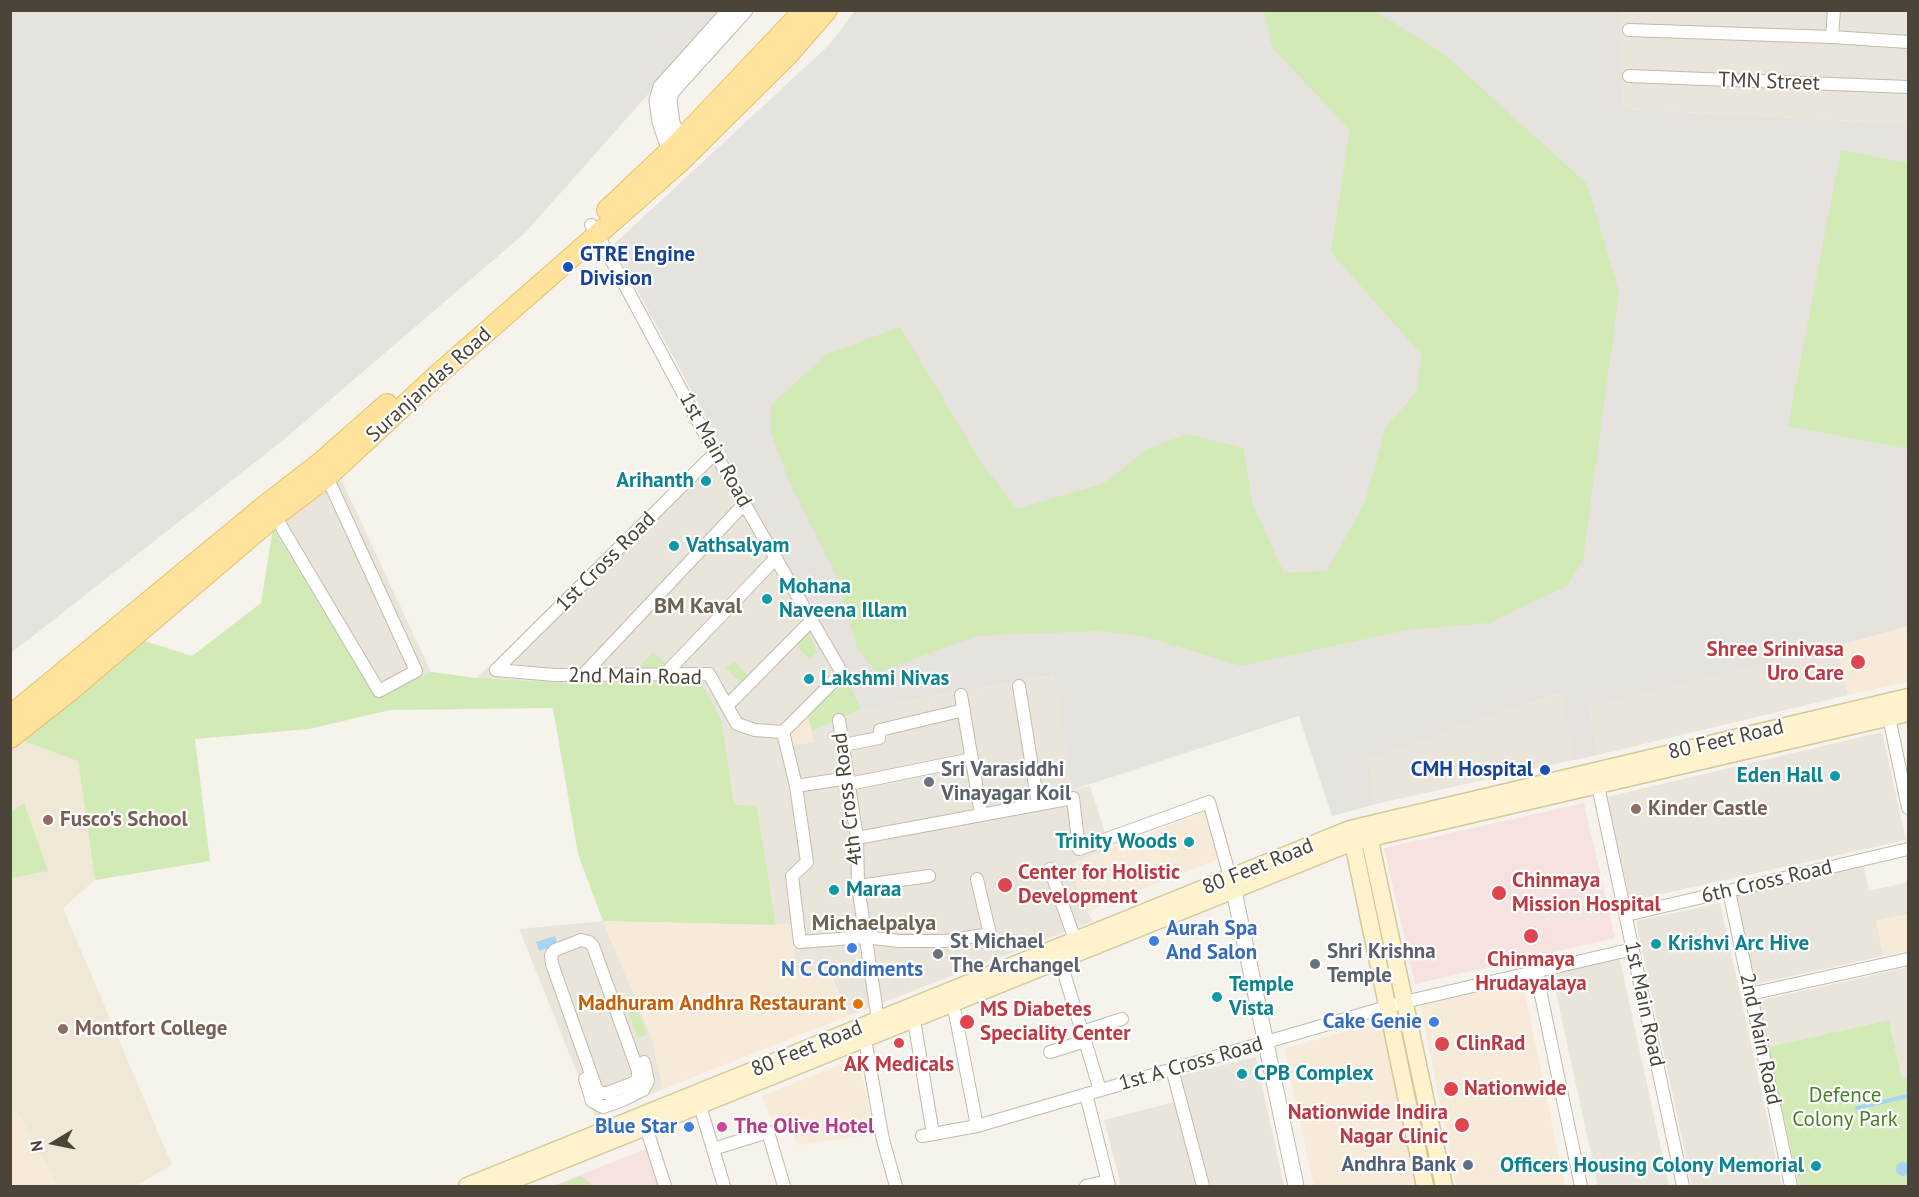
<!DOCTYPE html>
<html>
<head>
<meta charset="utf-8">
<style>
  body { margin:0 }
  #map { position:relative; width:1919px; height:1197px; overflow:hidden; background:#f6f3ec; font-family:"PT Sans",sans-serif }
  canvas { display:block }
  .frame { position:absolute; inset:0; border:12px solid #4b4439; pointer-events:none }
  .north { position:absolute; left:24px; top:1113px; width:60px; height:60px; -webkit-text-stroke:4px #fff; paint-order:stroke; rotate:260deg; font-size:16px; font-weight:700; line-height:24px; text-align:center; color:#4b4439 }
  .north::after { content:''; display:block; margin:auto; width:21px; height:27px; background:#4b4439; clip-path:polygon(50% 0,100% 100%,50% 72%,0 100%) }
</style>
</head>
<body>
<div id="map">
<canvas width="1919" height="1197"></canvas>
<div class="frame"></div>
<div class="north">N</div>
</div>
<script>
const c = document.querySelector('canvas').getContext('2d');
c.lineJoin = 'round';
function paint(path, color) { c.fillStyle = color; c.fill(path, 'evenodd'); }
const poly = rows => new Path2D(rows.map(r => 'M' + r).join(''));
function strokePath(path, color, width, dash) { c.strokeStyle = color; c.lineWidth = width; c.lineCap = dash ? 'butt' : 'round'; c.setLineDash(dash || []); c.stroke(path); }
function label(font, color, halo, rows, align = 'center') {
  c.font = font + ' "PT Sans",sans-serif'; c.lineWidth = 4.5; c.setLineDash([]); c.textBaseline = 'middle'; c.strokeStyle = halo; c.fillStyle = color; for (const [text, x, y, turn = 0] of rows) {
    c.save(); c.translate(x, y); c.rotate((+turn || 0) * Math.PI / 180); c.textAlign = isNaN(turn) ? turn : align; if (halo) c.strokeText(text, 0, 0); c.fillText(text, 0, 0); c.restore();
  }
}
const residential = poly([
  [1620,11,1908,11,1908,124,1623,109],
  [719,443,848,681,861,709,1055,675,1072,790,1090,786,1110,848,1069,865,1087,912,1093,921,848,1016,828,968,797,973,790,924,776,925,757,806,734,806,722,722,572,683,477,678,706,453],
  [341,479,431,672,376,698,273,528],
  [1837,646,1848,695,1598,755,1589,708],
  [1562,693,1574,760,1376,804,1366,759],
  [1882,732,1906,840,1630,901,1607,797],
  [1864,866,1869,891,1908,882,1908,914,1876,921,1884,956,1755,984,1736,895],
  [1720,903,1731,953,1782,1186,1692,1186,1636,921],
  [603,921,651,1035,663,1089,595,1117,519,929],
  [1619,955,1669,1186,1598,1186,1551,970],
  [1908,967,1908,1078,1902,1079,1889,1020,1768,1047,1759,1001],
  [1256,1057,1284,1186,1206,1186,1179,1076],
  [1178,1101,1199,1186,1121,1186,1104,1120]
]);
const commercial = poly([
  [1908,626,1908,682,1848,695,1837,646],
  [807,712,814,742,791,746,789,731],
  [1204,812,1218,859,1087,912,1069,865],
  [1908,914,1908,951,1884,956,1876,921],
  [603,921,776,925,790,924,797,973,827,968,848,1016,663,1089,651,1035],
  [1522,980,1565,1186,1456,1186,1420,1003],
  [1381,1021,1417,1186,1314,1186,1284,1049],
  [858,1057,875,1134,798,1145,782,1115,771,1120,762,1096],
  [17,1111,58,1186,11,1186,11,1113]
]);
const industrial = poly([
  [11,11,722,11,525,233,281,442,11,653],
  [855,11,1620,11,1623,109,1908,124,1908,626,1837,646,1589,708,1598,755,1574,760,1561,693,1367,759,1376,804,1332,816,1299,716,1072,790,1054,675,861,709,848,681,613,245,828,46]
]);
const education = poly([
  [21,740,78,760,95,880,63,908,172,1165,135,1186,58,1186,17,1111,11,1113,10,746]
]);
const medical = poly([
  [1584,803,1615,938,1415,984,1384,848],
  [651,1147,663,1186,553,1186,605,1165]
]);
const green = poly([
  [1264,11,1375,11,1446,56,1587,184,1619,292,1583,560,1567,586,1489,623,1407,630,1241,666,1147,637,1097,631,977,636,876,673,857,647,836,575,789,481,771,432,771,405,827,354,900,327,981,462,1017,509,1105,483,1147,449,1188,434,1243,448,1252,503,1284,573,1327,571,1365,502,1385,429,1416,392,1422,355,1331,252,1350,130,1272,47],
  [1841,150,1908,163,1908,449,1788,426],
  [273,528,376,698,431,672,477,678,572,683,701,682,722,722,734,805,757,806,776,925,603,921,578,854,553,708,390,710,309,729,195,739,210,861,95,880,78,761,21,740,142,640,192,656,261,603],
  [808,632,817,652,810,660,796,645],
  [653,652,666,664,663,668,640,666],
  [734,661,748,676,741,684,726,668],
  [848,681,861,709,812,731,807,712],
  [24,803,48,871,11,878,11,812],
  [637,1008,647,1034,638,1038,628,1012],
  [1889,1020,1902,1079,1908,1078,1908,1186,1799,1186,1768,1047],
  [581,1176,593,1186,555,1186]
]);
const water = poly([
  [555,936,558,945,539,951,536,942],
  '1896 1169a7 7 0 1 1 14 0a7 7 0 1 1-14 0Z'
]);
const stream = poly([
  [1857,1108,1908,1096]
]);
const minor = poly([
  [1629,30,1832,37,1834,10],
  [1832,37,1908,42],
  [1629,76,1908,87],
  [591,225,598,235,715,453,842,673,783,732],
  [275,516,379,691,416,671,327,477],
  [496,670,555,675,709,674,737,724,755,730,783,732],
  [496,670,715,453],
  [665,674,776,558],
  [583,675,745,503],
  [1019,686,1038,804],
  [961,695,981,814],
  [727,706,811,621],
  [1889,717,1908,808],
  [839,720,857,838,858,886,878,1020],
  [783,732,796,786,807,862,792,876,800,942,865,937,899,941,945,941,990,934,977,879],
  [843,745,879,738,880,730,964,710],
  [849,784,972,759],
  [796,786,848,778],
  [1598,786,1683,1186],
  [857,838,1073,798,1079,849,1209,802,1232,884],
  [1050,869,1075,940],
  [858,886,929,876],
  [1729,891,1791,1186],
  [1626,915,1908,849],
  [581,940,589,942,593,946,638,1071,638,1080,631,1084,607,1093,600,1093,596,1088,552,964,551,955,555,950,581,940],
  [1060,960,1100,1090],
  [1536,971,1581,1186],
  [1750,994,1908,959],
  [955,1013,977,1126],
  [914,1020,933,1134],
  [1082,1032,1122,1019],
  [865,1039,883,1140,896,1186],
  [1050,1052,1085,1041],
  [1172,1069,1203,1186],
  [585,1079,592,1101,603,1107,623,1100,643,1090,648,1081,644,1062],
  [1086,1094,1109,1186],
  [698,1099,724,1186],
  [646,1127,665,1186],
  [922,1136,977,1126,1404,1002,1633,949],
  [713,1149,768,1132,784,1186],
  [1086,1186,1108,1181]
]);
const tertiary = poly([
  [684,150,672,123,669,101,671,92,745,10],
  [676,158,670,151,660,122,657,100,661,87,730,10],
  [1234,891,1296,1186]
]);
const secondary = poly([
  [1367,827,1444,1186],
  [1351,833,1425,1186],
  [467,1186,1350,829,1908,697],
  [499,1186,1353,842,1908,713]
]);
const primary = poly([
  [607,210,679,142,804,10],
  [10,716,267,504,320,463,387,404],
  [10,738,70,691,275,516,327,477,435,377,680,162,788,55,827,10]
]);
const markers = [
  [568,267,6,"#1a4fb4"],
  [706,481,6,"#0f9aa8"],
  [674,546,6,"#0f9aa8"],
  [767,599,6,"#0f9aa8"],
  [1858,662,8,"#e0444e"],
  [809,679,6,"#0f9aa8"],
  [1545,770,6,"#1a4fb4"],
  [1835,776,6,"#0f9aa8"],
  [929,782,6,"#6b7280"],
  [1636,809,6,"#8d6e63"],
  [48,820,6,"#8d6e63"],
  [1189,842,6,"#0f9aa8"],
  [1005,885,8,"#e0444e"],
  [834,890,6,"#0f9aa8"],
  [1499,893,8,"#e0444e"],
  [1531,936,8,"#e0444e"],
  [1154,941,6,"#3f7fe0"],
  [1656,944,6,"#0f9aa8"],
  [852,948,6,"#3f7fe0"],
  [938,954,6,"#6b7280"],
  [1315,964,6,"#6b7280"],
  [1217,997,6,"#0f9aa8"],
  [858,1004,6,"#e8710a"],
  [967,1022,8,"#e0444e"],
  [1434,1022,6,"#3f7fe0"],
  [63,1029,6,"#8d6e63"],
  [899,1043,6,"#e0444e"],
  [1442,1044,8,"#e0444e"],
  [1242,1074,6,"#0f9aa8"],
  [1451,1089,8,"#e0444e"],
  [1462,1125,8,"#e0444e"],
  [689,1127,6,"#3f7fe0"],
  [722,1127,6,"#d1479c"],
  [1468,1165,6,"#5c6f8a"],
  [1816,1166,6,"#0f9aa8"]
];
const streetNames = [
  ["TMN Street",1769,82,2],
  ["Suranjandas Road",429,385,-42],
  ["1st Main Road",715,450,61],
  ["1st Cross Road",606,562,-45],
  ["2nd Main Road",635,677,1],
  ["80 Feet Road",1726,740,-13],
  ["4th Cross Road",848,799,-97],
  ["80 Feet Road",1258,867,-22],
  ["6th Cross Road",1767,882,-13],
  ["1st Main Road",1644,1004,78],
  ["2nd Main Road",1760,1039,78],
  ["80 Feet Road",807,1049,-22],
  ["1st A Cross Road",1191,1064,-16]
];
const transitNames = [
  ["GTRE Engine",580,255],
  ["Division",580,279],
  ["CMH Hospital",1533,770,"right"]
];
const cultureNames = [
  ["Arihanth",694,481,"right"],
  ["Vathsalyam",686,546],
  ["Mohana",779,587],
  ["Naveena Illam",779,611],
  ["Lakshmi Nivas",821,679],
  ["Eden Hall",1823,776,"right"],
  ["Trinity Woods",1177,842,"right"],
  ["Maraa",846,890],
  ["Krishvi Arc Hive",1668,944],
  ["Temple",1229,985],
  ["Vista",1229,1009],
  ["CPB Complex",1254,1074],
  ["Officers Housing Colony Memorial",1804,1166,"right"]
];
const healthNames = [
  ["Shree Srinivasa",1844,650,"right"],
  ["Uro Care",1844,674,"right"],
  ["Center for Holistic",1018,873],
  ["Development",1018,897],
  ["Chinmaya",1512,881],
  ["Mission Hospital",1512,905],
  ["Chinmaya",1531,960,"center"],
  ["Hrudayalaya",1531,984,"center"],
  ["MS Diabetes",980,1010],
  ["Speciality Center",980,1034],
  ["ClinRad",1456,1044],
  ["AK Medicals",899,1065,"center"],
  ["Nationwide",1464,1089],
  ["Nationwide Indira",1448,1113,"right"],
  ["Nagar Clinic",1448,1137,"right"]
];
const worshipNames = [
  ["Sri Varasiddhi",941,770],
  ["Vinayagar Koil",941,794],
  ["St Michael",950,942],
  ["The Archangel",950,966],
  ["Shri Krishna",1327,952],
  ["Temple",1327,976]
];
const educationNames = [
  ["Kinder Castle",1648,809],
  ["Fusco's School",60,820],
  ["Montfort College",75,1029]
];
const shopNames = [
  ["Aurah Spa",1166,929,"left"],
  ["And Salon",1166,953,"left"],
  ["N C Condiments",852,970,"center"],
  ["Cake Genie",1422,1022],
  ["Blue Star",677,1127]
];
const foodNames = [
  ["Madhuram Andhra Restaurant",846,1004]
];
const parkNames = [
  ["Defence",1845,1096],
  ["Colony Park",1845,1120]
];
const hotelNames = [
  ["The Olive Hotel",734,1127]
];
const serviceNames = [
  ["Andhra Bank",1456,1165]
];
const neighbourhoodNames = [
  ["BM Kaval",698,607],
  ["Michaelpalya",874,924]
];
paint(residential, '#eae5da');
paint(commercial, '#f7ead8');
paint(industrial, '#e6e2dd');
paint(education, '#efe8d6');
paint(medical, '#f6e3e0');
paint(green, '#d2eab5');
paint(water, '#a9d4f2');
strokePath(stream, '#a9d4f2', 4);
strokePath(minor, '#c2bbae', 14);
strokePath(tertiary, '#c2bbae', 17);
strokePath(secondary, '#d6c79b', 19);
strokePath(primary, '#e6c16a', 22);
strokePath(minor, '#fff', 12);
strokePath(tertiary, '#fff', 15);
strokePath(secondary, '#fff3cd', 16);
strokePath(primary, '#ffe39c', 20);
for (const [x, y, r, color] of markers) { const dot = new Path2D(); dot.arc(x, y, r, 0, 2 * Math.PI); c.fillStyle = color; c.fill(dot); strokePath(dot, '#fff', 2); }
label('21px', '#4b4439', '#fff', streetNames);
label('bold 21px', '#164399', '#fff', transitNames, 'left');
label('bold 21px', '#0d838f', '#fff', cultureNames, 'left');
label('bold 21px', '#be3a42', '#fff', healthNames, 'left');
label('bold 21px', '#5b616d', '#fff', worshipNames, 'left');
label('bold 21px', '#785e54', '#fff', educationNames, 'left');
label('bold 21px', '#366cbe', '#fff', shopNames, 'right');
label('bold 21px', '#c56008', '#fff', foodNames, 'right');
label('21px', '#4a7f2a', '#fff', parkNames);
label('bold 21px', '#b23c85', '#fff', hotelNames, 'left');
label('bold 21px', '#4e5e75', '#fff', serviceNames, 'right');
label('bold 22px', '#6e6250', '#fff', neighbourhoodNames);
</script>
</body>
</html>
